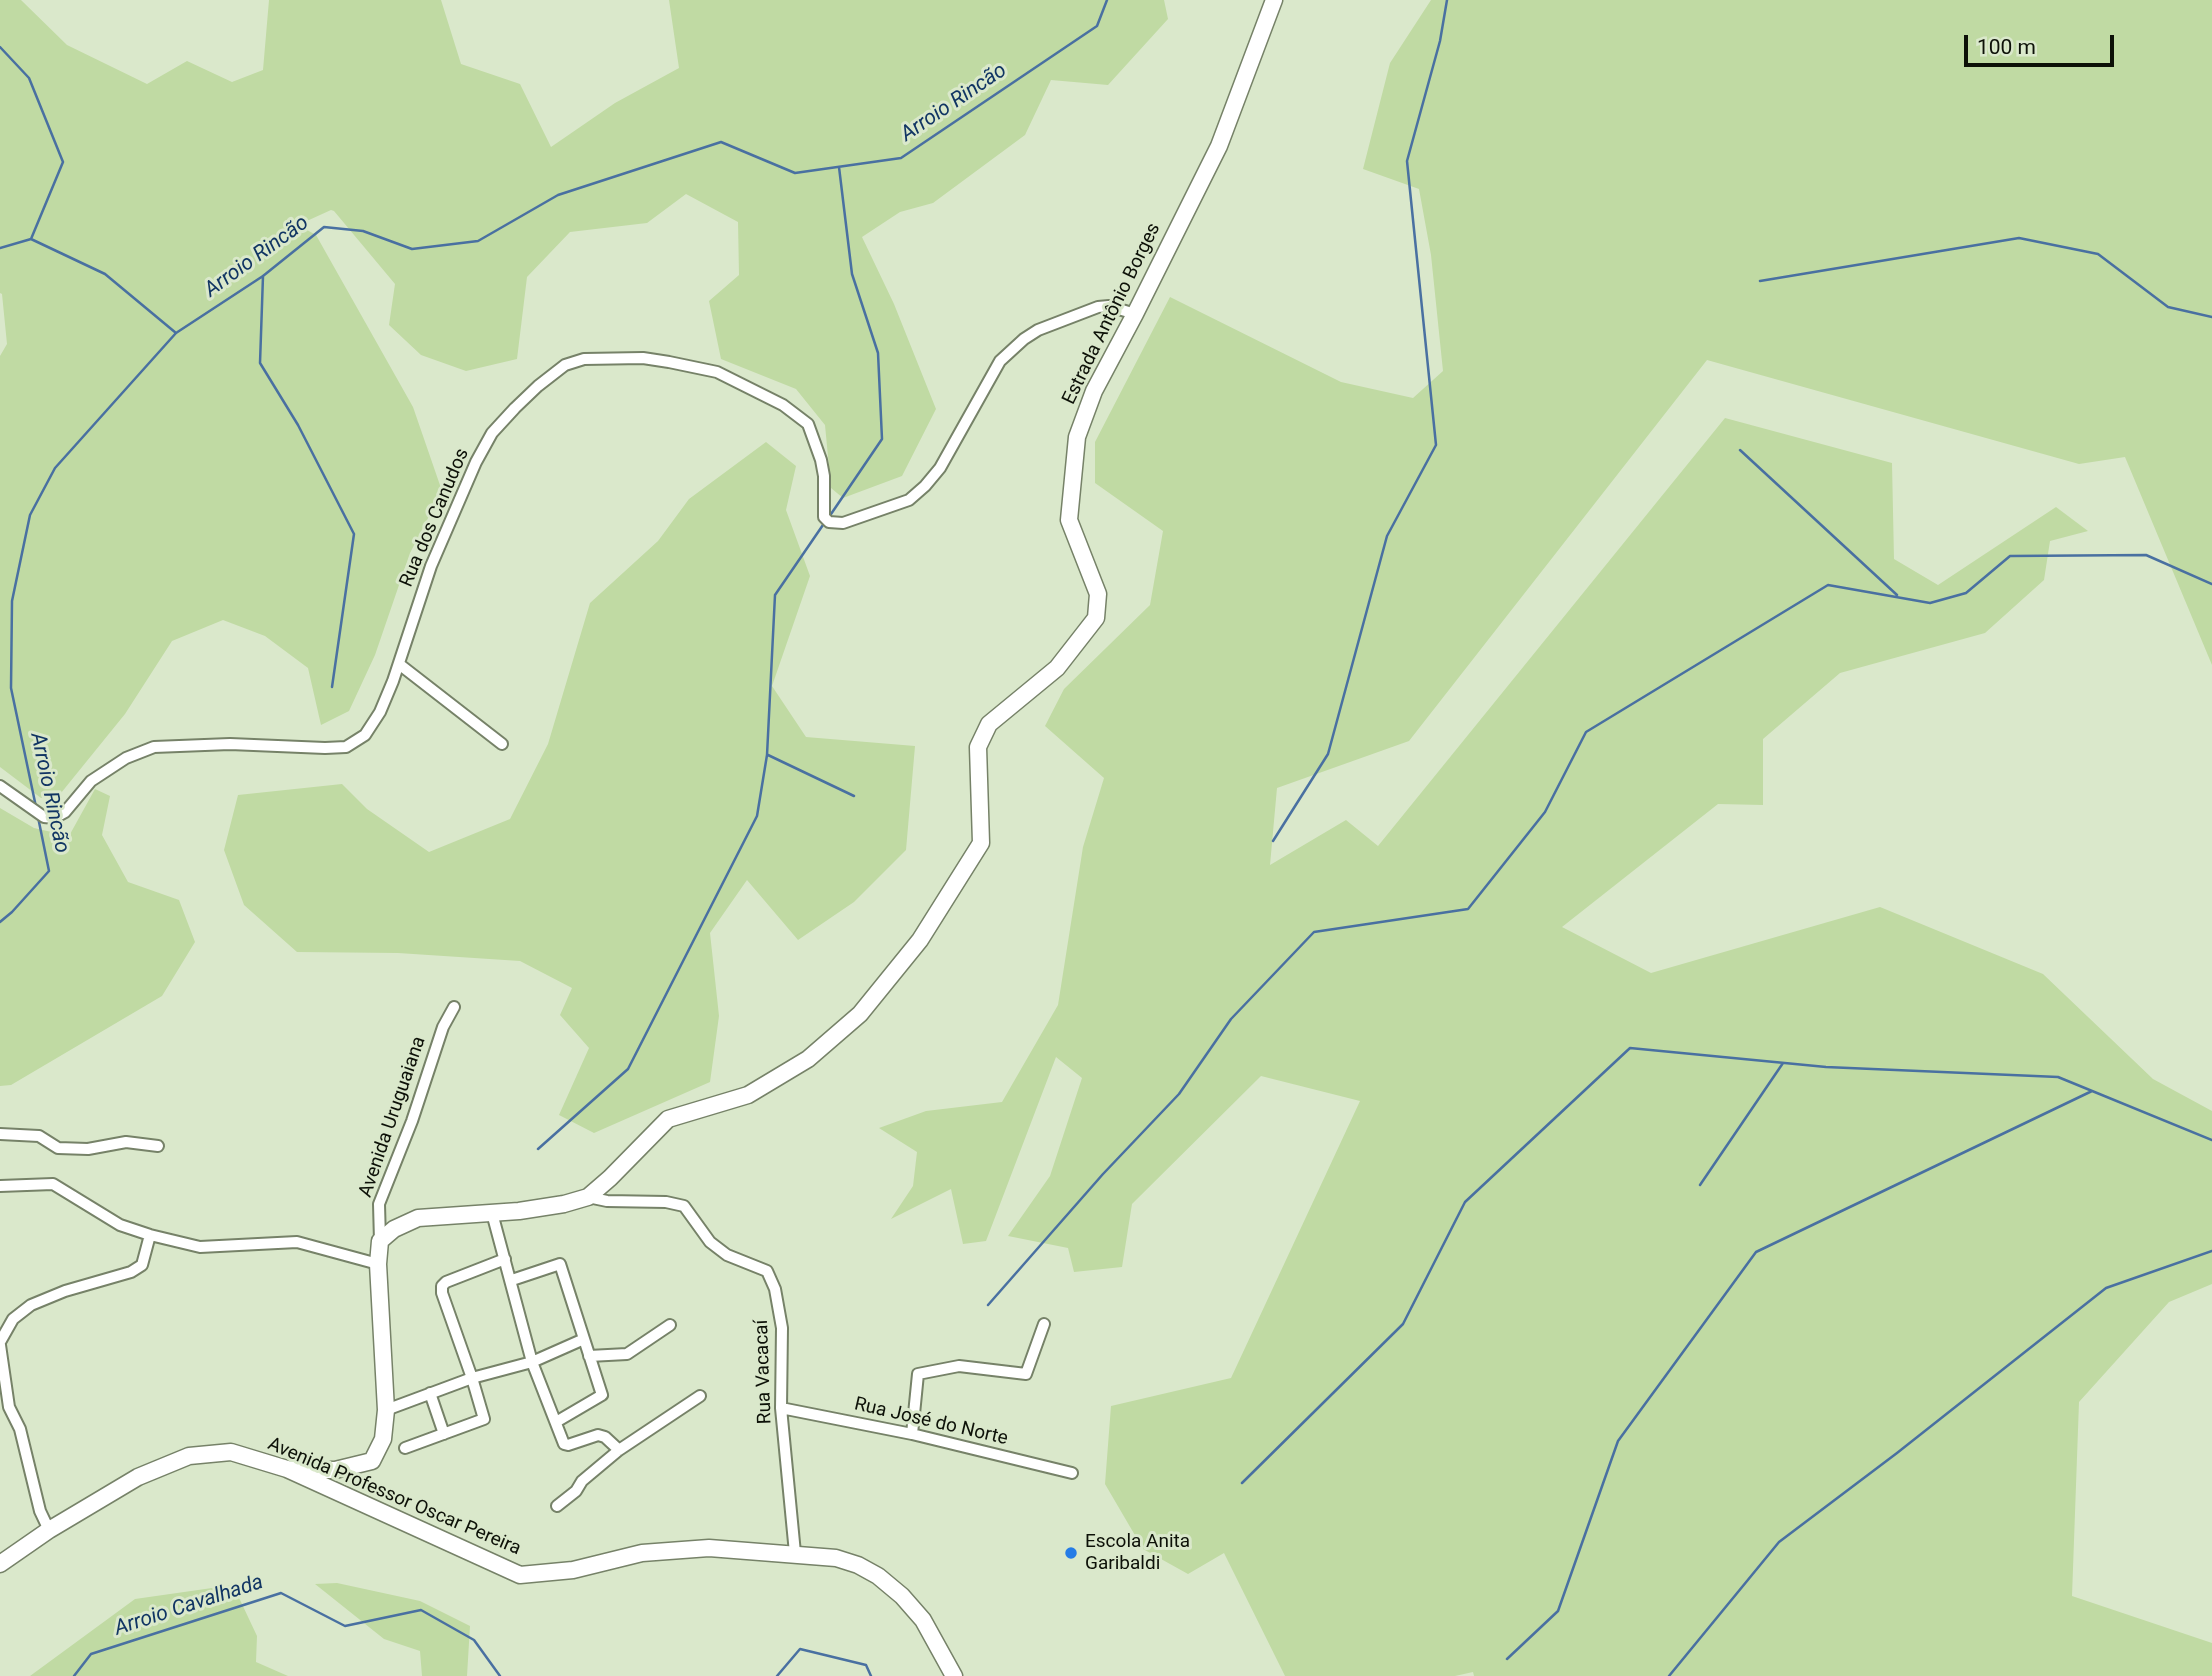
<!DOCTYPE html>
<html>
<head>
<meta charset="utf-8">
<style>
  body { margin:0 }
  #map { position:relative; width:2212px; height:1676px; overflow:hidden; background:#dae8cb; font-family:Roboto,sans-serif }
  canvas { display:block }
  .scale { position:absolute; left:1964px; top:35px; width:150px; height:32px; box-sizing:border-box; border:4px solid #0d1108; border-top:0; padding-left:9px; font-size:21px; line-height:24px; white-space:nowrap; color:#0d1108; -webkit-text-stroke:5px #dae8cb; paint-order:stroke }
</style>
</head>
<body>
<div id="map">
<canvas width="2212" height="1676"></canvas>
<div class="scale">100 m</div>
</div>
<script>
const c = document.querySelector('canvas').getContext('2d');
c.lineJoin = 'round';
function paint(path, color) { c.fillStyle = color; c.fill(path, 'evenodd'); }
const poly = rows => new Path2D(rows.map(r => 'M' + r).join(''));
function strokePath(path, color, width, dash) { c.strokeStyle = color; c.lineWidth = width; c.lineCap = dash ? 'butt' : 'round'; c.setLineDash(dash || []); c.stroke(path); }
function label(font, color, halo, rows, align = 'center') {
  c.font = font + ' Roboto,sans-serif'; c.lineWidth = 6; c.setLineDash([]); c.textBaseline = 'middle'; c.strokeStyle = halo; c.fillStyle = color; for (const [text, x, y, turn = 0] of rows) {
    c.save(); c.translate(x, y); c.rotate((+turn || 0) * Math.PI / 180); c.textAlign = isNaN(turn) ? turn : align; if (halo) c.strokeText(text, 0, 0); c.fillText(text, 0, 0); c.restore();
  }
}
const green = poly([
  [0,0,21,0,67,45,147,84,187,61,232,82,263,70,269,0,441,0,461,64,520,84,551,147,615,103,679,68,669,0,1164,0,1168,19,1108,85,1051,80,1025,135,933,203,900,212,862,237,894,304,936,409,902,476,843,498,831,488,825,425,796,389,721,359,709,301,739,275,738,222,686,194,647,223,570,232,527,277,517,359,466,371,421,355,389,325,395,284,334,211,331,210,298,225,316,235,413,407,442,491,410,553,375,655,349,711,321,725,308,668,265,636,223,620,172,641,125,714,61,793,41,798,0,767,0,356,7,344,2,294,0,293],
  [1431,0,2212,0,2212,665,2125,457,2079,464,1707,360,1409,741,1277,788,1270,865,1346,820,1378,846,1725,418,1892,463,1894,559,1938,585,2056,507,2088,531,2050,541,2044,580,1985,633,1840,673,1763,739,1763,805,1718,804,1562,927,1651,973,1880,907,2043,974,2153,1079,2212,1111,2212,1284,2169,1302,2079,1402,2072,1596,2212,1643,2212,1676,1474,1676,1473,1672,1455,1676,1285,1676,1224,1553,1188,1574,1143,1549,1105,1484,1111,1406,1231,1378,1360,1101,1261,1076,1132,1204,1122,1267,1074,1272,1068,1248,1008,1236,1050,1176,1082,1078,1056,1057,986,1241,963,1244,951,1189,891,1219,913,1186,917,1152,879,1128,926,1111,1002,1102,1058,1005,1083,847,1104,778,1045,726,1064,689,1150,605,1163,531,1095,483,1095,442,1170,297,1341,382,1413,398,1443,371,1431,255,1419,189,1363,169,1390,63],
  [766,442,796,466,786,510,810,576,772,686,806,737,915,746,906,850,854,902,798,940,747,880,710,933,719,1016,710,1082,594,1133,559,1115,589,1048,560,1015,572,988,520,961,398,953,297,952,244,905,224,850,238,795,342,784,367,809,429,852,510,819,548,744,590,603,658,541,689,499],
  [95,789,110,796,102,835,128,882,179,900,195,942,162,996,11,1085,0,1086,0,808,34,828,69,836],
  [337,1583,420,1601,470,1626,467,1676,422,1676,420,1651,384,1639,315,1584],
  [233,1585,257,1636,256,1662,288,1676,30,1676,135,1599]
]);
const stream = poly([
  [0,47,29,78,63,162,31,239],
  [0,248,31,239,105,274,176,333],
  [263,276,260,363,298,425,354,534,332,687],
  [1760,281,2019,238,2098,254,2168,307,2212,317],
  [1740,450,1897,595],
  [829,517,882,439,878,353,852,274,839,167],
  [768,755,854,796],
  [36,807,11,688,12,601,30,515,55,468,176,333,263,276,324,227,363,231,412,249,478,241,558,195,721,142,795,173,901,158,1097,26,1107,0],
  [1273,841,1328,754,1387,536,1436,445,1407,161,1440,41,1447,0],
  [0,922,12,912,49,871,38,817],
  [538,1149,628,1069,757,816,767,755,775,595,825,522],
  [1700,1185,1783,1063],
  [988,1305,1103,1174,1179,1094,1231,1019,1314,932,1468,909,1545,812,1586,732,1828,585,1930,603,1966,593,2010,556,2146,555,2212,584],
  [1242,1483,1403,1324,1465,1202,1630,1048,1826,1067,2058,1077,2212,1140],
  [1507,1659,1558,1611,1618,1441,1756,1252,2092,1091],
  [74,1676,91,1654,281,1593,345,1626,421,1610,474,1640,500,1676],
  [777,1676,800,1649,866,1665,871,1676],
  [1669,1676,1779,1542,1897,1453,2106,1288,2212,1251]
]);
const street = poly([
  [399,664,502,744],
  [0,786,44,817,54,818,65,812,91,781,126,758,154,747,230,744,325,748,346,747,365,735,380,712,393,681,431,566,476,462,492,433,515,408,538,386,565,365,584,359,643,358,669,362,717,372,783,405,808,424,821,460,824,476,824,517,829,522,843,523,909,500,925,486,940,468,1000,361,1024,339,1038,330,1098,307,1109,306,1135,314],
  [0,1134,39,1136,58,1148,88,1149,126,1142,158,1146],
  [0,1186,53,1184,120,1225,150,1235,200,1247,297,1242,378,1264],
  [588,1197,607,1201,666,1202,684,1206,710,1242,727,1255,767,1271,775,1289,782,1328,781,1408,795,1553],
  [492,1213,532,1362,564,1444,568,1445,598,1435,605,1437,619,1450],
  [380,1241,379,1204,412,1121,443,1027,454,1007],
  [512,1280,560,1264,602,1395,556,1422],
  [0,1342,13,1319,31,1305,65,1291,131,1272,142,1265,150,1235],
  [0,1345,9,1407,20,1429,40,1511,49,1530],
  [589,1356,627,1354,670,1325],
  [430,1393,444,1434],
  [781,1408,912,1434,1072,1473],
  [386,1410,472,1378,532,1362,584,1339],
  [912,1434,918,1374,959,1366,1026,1374,1044,1324],
  [405,1448,484,1419,472,1378,442,1293,442,1286,446,1282,505,1259],
  [557,1506,576,1491,582,1481,619,1450,700,1396]
]);
const secondary = poly([
  [287,1469,335,1470,372,1461,383,1439,386,1410,378,1264,380,1241,394,1229,418,1218,519,1211,564,1204,588,1197,610,1178,668,1119,748,1095,808,1059,860,1014,920,940,981,843,978,747,989,724,1057,668,1096,618,1098,594,1069,520,1077,437,1094,391,1135,314,1219,146,1274,0],
  [0,1564,49,1530,138,1477,189,1456,231,1452,287,1469,520,1575,573,1570,642,1553,709,1548,836,1558,858,1565,878,1576,902,1596,923,1620,954,1676]
]);
const markers = [
  [1071,1553,7,"#257ce6"]
];
const streetNames = [
  ["Estrada Antônio Borges",1112,314,-64],
  ["Rua dos Canudos",435,518,-67],
  ["Avenida Uruguaiana",393,1117,-71],
  ["Rua Vacacaí",764,1372,-92],
  ["Rua José do Norte",931,1422,13],
  ["Avenida Professor Oscar Pereira",394,1497,23]
];
const poiNames = [
  ["Escola Anita",1085,1542],
  ["Garibaldi",1085,1564]
];
const waterNames = [
  ["Arroio Rincão",954,103,-34],
  ["Arroio Rincão",257,257,-36],
  ["Arroio Rincão",49,793,78],
  ["Arroio Cavalhada",189,1606,-18]
];
paint(green, '#c0daa3');
strokePath(stream, '#4970a1', 2.5);
strokePath(street, '#768268', 14);
strokePath(secondary, '#768268', 19);
strokePath(street, '#fff', 10);
strokePath(secondary, '#fff', 16);
for (const [x, y, r, color] of markers) { const dot = new Path2D(); dot.arc(x, y, r, 0, 2 * Math.PI); c.fillStyle = color; c.fill(dot); strokePath(dot, '#dae8cb', 2.5); }
label('19px', '#0d1108', '#dae8cb', streetNames);
label('19px', '#0d1108', '#dae8cb', poiNames, 'left');
label('italic 21px', '#113563', '#dae8cb', waterNames);
</script>
</body>
</html>
